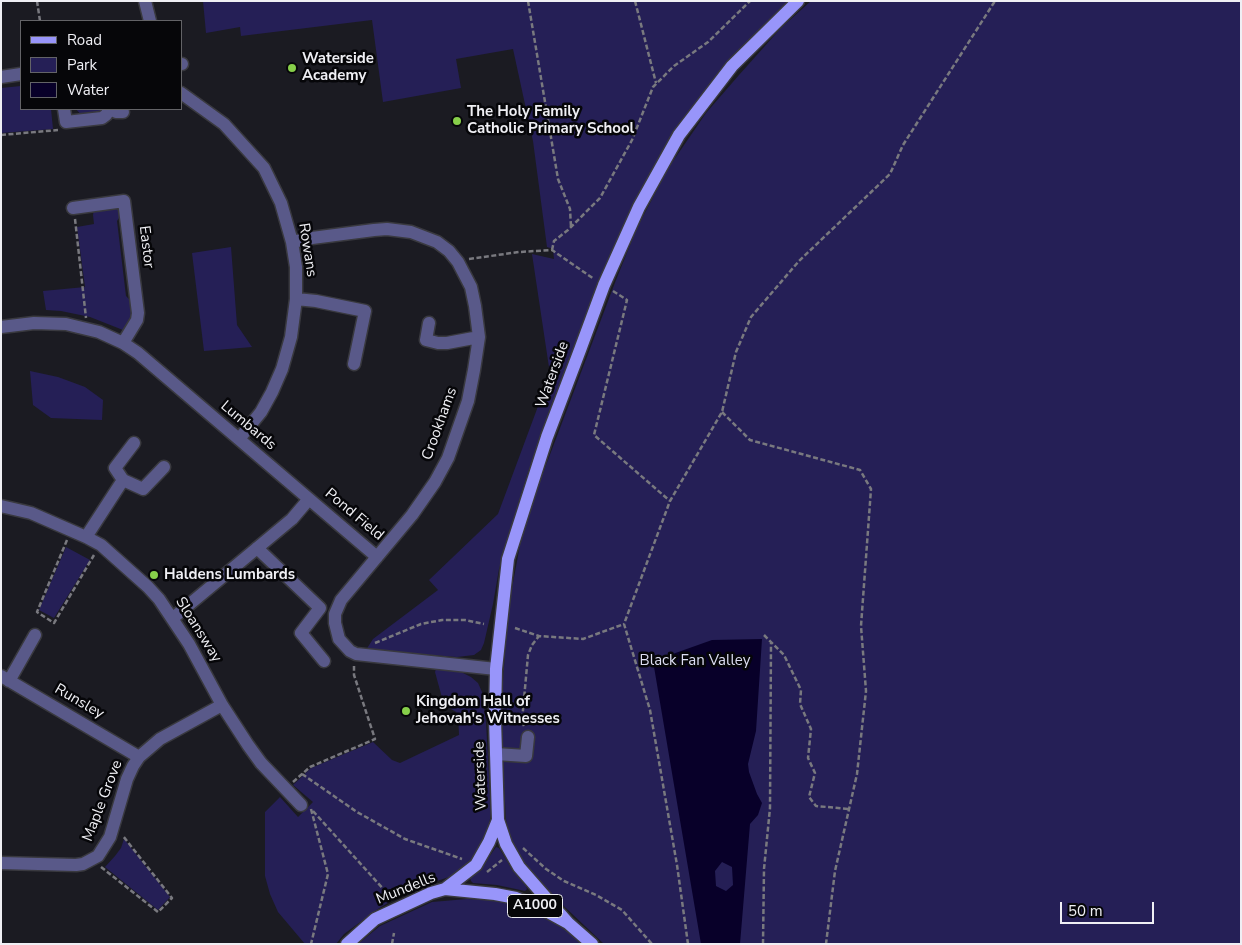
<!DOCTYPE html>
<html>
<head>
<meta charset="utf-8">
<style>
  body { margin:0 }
  #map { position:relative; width:1242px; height:945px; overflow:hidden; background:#1b1b22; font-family:"Nunito Sans",sans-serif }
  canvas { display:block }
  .frame { position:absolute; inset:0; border:2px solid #efeff4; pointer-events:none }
  .legend { position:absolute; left:20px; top:20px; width:162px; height:90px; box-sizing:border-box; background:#060609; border:1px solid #636367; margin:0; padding:6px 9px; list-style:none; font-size:15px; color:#efeff4 }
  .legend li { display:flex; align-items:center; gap:10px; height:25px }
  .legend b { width:25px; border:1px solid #636367 }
  .scale { position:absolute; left:1060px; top:902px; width:94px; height:22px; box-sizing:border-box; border:2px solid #efeff4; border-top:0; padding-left:6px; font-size:15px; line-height:18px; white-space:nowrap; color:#efeff4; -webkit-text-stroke:4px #060609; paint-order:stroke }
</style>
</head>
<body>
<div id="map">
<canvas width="1242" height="945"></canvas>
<div class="frame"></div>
<ul class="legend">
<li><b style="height:6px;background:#9895fa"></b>Road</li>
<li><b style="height:14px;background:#251f56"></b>Park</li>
<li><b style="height:14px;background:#080029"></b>Water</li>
</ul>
<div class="scale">50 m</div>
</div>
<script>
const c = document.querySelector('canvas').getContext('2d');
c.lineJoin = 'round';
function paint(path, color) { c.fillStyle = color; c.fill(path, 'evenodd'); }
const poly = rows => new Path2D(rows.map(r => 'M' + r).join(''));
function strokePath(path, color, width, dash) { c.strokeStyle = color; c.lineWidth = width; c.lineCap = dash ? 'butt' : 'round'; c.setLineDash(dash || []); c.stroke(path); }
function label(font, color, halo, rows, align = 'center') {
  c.font = font + ' "Nunito Sans",sans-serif'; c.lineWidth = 5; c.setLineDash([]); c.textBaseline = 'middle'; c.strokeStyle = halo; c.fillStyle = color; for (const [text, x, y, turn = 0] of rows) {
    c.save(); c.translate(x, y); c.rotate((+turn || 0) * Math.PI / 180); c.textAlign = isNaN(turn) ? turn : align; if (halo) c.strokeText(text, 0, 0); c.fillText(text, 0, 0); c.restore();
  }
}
const green = poly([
  [203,1,790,1,659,159,632,206,575,348,527,475,499,569,493,604,484,643,481,650,474,655,457,657,366,650,373,639,438,590,429,580,498,514,550,374,532,254,554,259,553,249,547,247,533,141,513,49,456,59,461,88,383,102,372,20,241,36,240,27,206,33],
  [811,1,1241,1,1241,944,604,944,533,877,523,864,509,838,506,819,503,767,502,696,505,653,510,599,520,545,540,481,616,280,637,228,669,167,706,113,739,75,781,28],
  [21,86,21,109,51,109,53,129,1,133,1,88],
  [76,109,101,109,102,112,82,116],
  [117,208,121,215,117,221,126,296,132,302,134,314,130,325,123,330,90,317,61,311,46,310,43,291,85,287,77,227,94,224,93,215,94,210],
  [231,247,237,325,252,347,204,351,192,253],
  [30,371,58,377,85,387,103,400,102,420,51,418,33,405],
  [66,547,90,560,54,618,39,610],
  [436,669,461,672,471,677,478,683,482,692,486,722,491,812,488,832,473,861,461,870,449,877,425,885,391,901,378,909,344,934,336,944,305,944,278,912,270,894,265,876,265,812,280,797,298,817,313,802,293,785,311,768,373,742,392,760,400,763,459,735,458,713,444,705,435,672],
  [124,839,170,897,158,910,105,867,115,856,121,848],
  [496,847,499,848,513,871,526,886,527,889,525,891,497,885,473,883,471,881,470,878,483,866],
  [467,899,492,900,517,905,543,916,567,930,581,944,358,944,380,926,432,902]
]);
const water = poly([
  [762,639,756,731,748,764,749,772,757,794,762,803,758,815,750,824,740,944,701,944,653,661,712,640],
  [722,862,732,867,733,885,726,891,716,886,715,871]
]);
const path = poly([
  [37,1,40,21],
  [528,1,558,179,570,209,571,227],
  [635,1,656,83],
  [1,135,58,130],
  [75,219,86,318],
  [552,250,554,241,568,230,600,198,632,140,653,87,674,66,708,42,750,1],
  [469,259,519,252,552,250,594,279],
  [613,291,627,300,594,435,670,501],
  [722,412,750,440,860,470,871,489,861,626,866,691,857,774,835,871,826,944],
  [67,540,37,612,54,623,94,555],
  [515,628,539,636,583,639,624,624],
  [764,635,784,655,801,690,800,704,811,729,808,758,815,773,809,797,816,806,849,809],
  [375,643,421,624,442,620,465,620,484,624],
  [524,726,522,721,528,655,532,645,539,636],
  [302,774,357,812,405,839,462,859],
  [293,782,310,767,375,739,354,675,354,666],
  [311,809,328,874,311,944],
  [313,811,386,892],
  [523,848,546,869,564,881,596,895,622,910,652,944],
  [101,867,158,912,172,898,123,836],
  [487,872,502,860],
  [392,944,394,933],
  [688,944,677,865,650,710,624,624,670,501,722,412,736,352,751,317,799,261,890,174,903,145,995,1],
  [763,944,764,869,770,808,771,642]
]);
const minor = poly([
  [145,1,150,21],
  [181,64,182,64],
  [1,77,21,74],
  [181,93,224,124,264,168,281,203,292,242,296,267,296,299,291,337,282,369,272,392,261,412,239,439],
  [64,109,66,122,102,118,106,115,110,109],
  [110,109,116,112,123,112],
  [73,208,124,201,138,313,137,320,123,343],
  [292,242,312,238,374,230,387,229,411,232,437,242,449,251,458,262,471,287,475,306,479,337,474,370,468,401,448,458,435,482,412,515,341,600,335,614,335,623,339,639,350,651,356,654,496,669],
  [296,299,316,301,365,311,354,364],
  [429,323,426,340,438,343,447,343,479,337],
  [1,327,34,323,66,324,99,332,123,343,138,353,377,557],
  [123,480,143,489,164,467],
  [1,506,31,513,86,537,101,545,148,587,159,599,189,644,222,705,248,745,261,763,301,805],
  [86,537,123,480,115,468,134,443],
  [257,548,320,608,301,633,324,661],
  [173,618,292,519,309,499],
  [1,676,139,757],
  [9,681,35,635],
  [496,754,526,756,528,737],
  [1,863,76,865,83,864,98,856,110,837,127,779,133,766,139,757,160,739,222,705]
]);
const major = poly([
  [445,889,476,865,489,842,498,820],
  [568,923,519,867,506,844,498,820,495,719,496,669,508,559,547,437,580,350,604,285,639,207,679,135,732,66,798,1],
  [347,944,375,919,431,893,445,889,495,894,516,898,537,906,568,923,592,944]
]);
const markers = [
  [292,68,5,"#87cf4a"],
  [457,121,5,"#87cf4a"],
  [154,575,5,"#87cf4a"],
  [406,711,5,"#87cf4a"]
];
const shields = [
  [535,906,55]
];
const shieldNames = [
  ["A1000",535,906]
];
const poiNames = [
  ["Waterside",302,59],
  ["Academy",302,76],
  ["The Holy Family",467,112],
  ["Catholic Primary School",467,129],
  ["Haldens Lumbards",164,575],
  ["Kingdom Hall of",416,702],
  ["Jehovah's Witnesses",416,719]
];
const streetNames = [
  ["Eastor",146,247,83],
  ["Rowans",307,250,81],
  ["Waterside",553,375,-70],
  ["Crookhams",440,424,-70],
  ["Lumbards",248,426,40],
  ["Pond Field",354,515,40],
  ["Sloansway",198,630,58],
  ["Runsley",79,702,30],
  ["Waterside",481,776,-92],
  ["Maple Grove",103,801,-69],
  ["Mundells",406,889,-22]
];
const parkNames = [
  ["Black Fan Valley",695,661]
];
paint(green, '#251f56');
paint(water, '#080029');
strokePath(minor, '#39393f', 15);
strokePath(major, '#39393f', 15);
strokePath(path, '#79797f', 2.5, [5, 2.5]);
strokePath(minor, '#595989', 12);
strokePath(major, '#9895fa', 12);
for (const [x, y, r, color] of markers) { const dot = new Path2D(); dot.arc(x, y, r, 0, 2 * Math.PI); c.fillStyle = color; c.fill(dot); strokePath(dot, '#060609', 2); }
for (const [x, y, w] of shields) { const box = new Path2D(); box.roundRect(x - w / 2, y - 11.5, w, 23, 4); c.fillStyle = '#060609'; c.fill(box); strokePath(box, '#efeff4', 1); }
label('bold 14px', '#efeff4', null, shieldNames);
label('bold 15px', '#efeff4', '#060609', poiNames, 'left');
label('15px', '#efeff4', '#060609', streetNames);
label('15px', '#dddef3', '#060609', parkNames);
</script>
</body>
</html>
